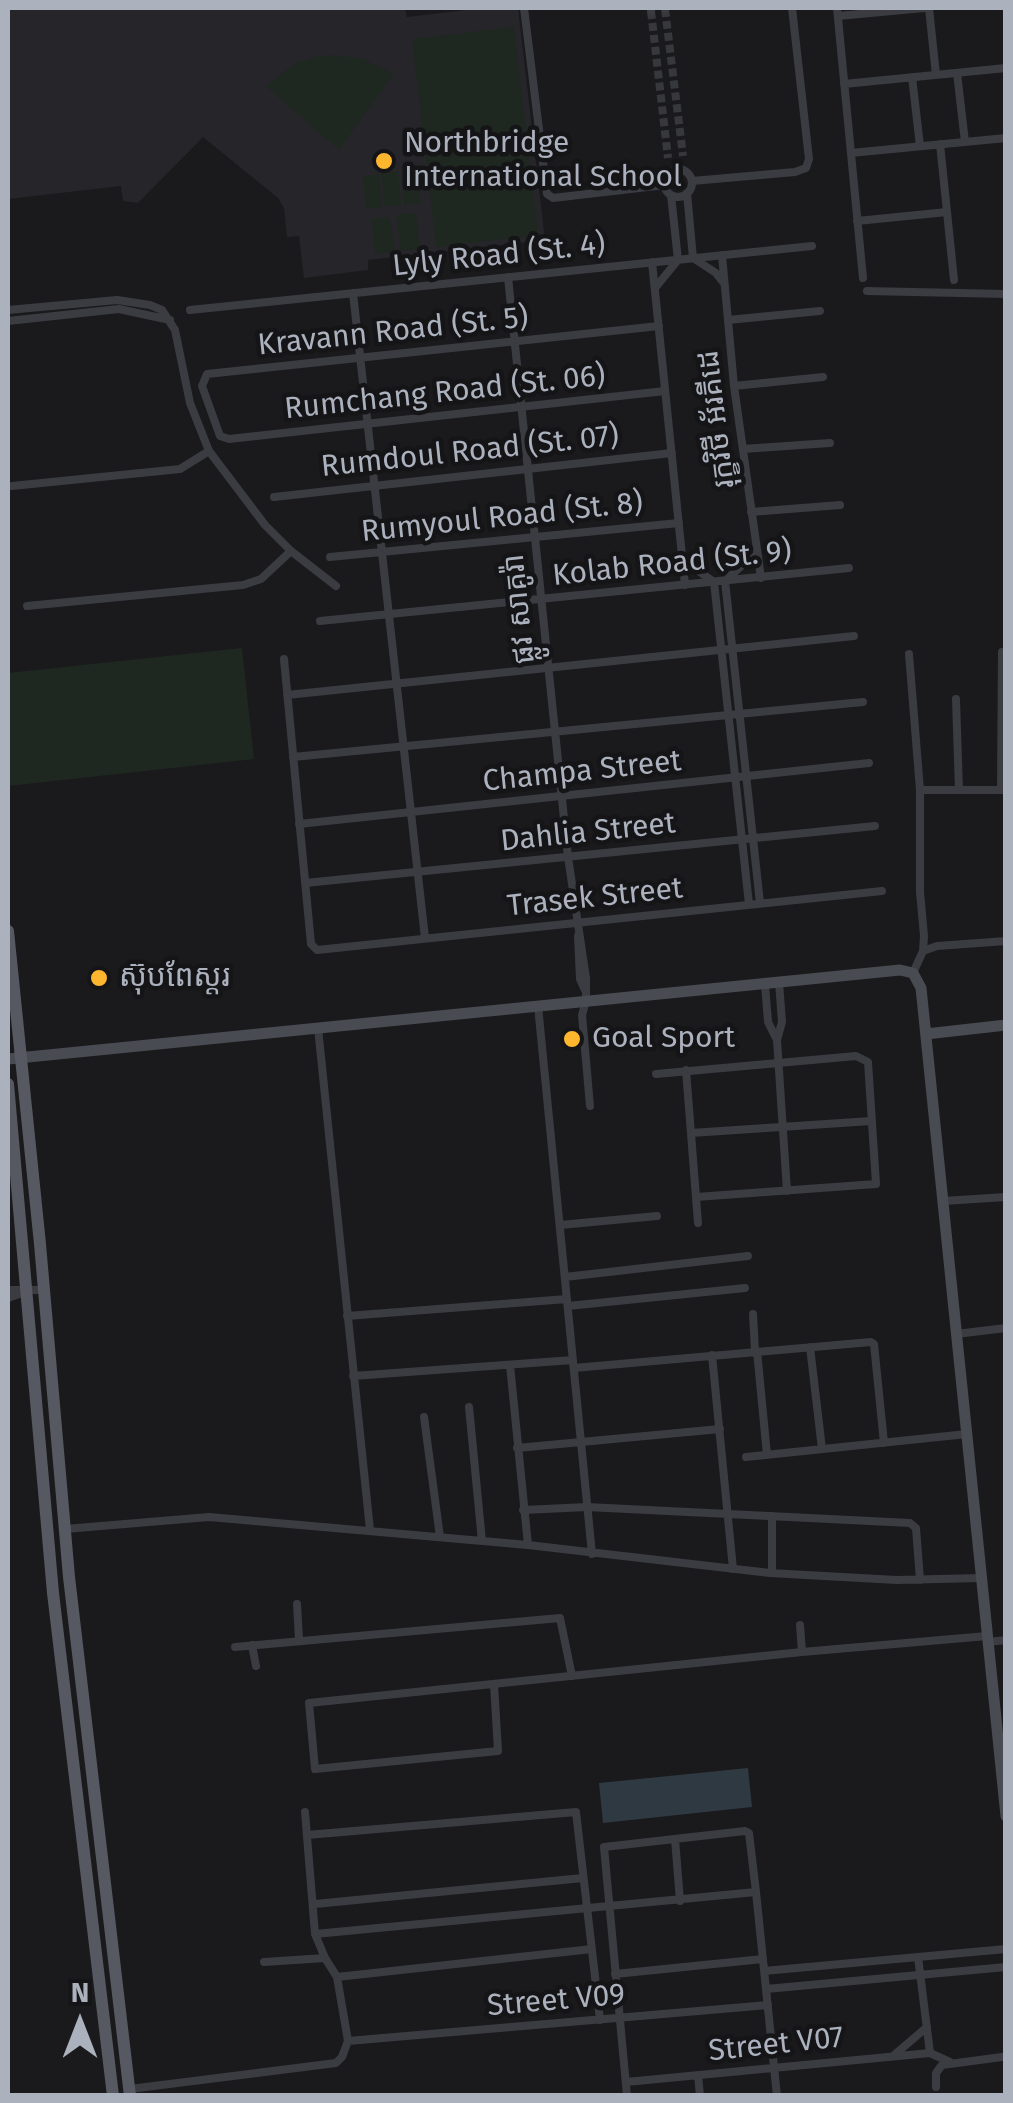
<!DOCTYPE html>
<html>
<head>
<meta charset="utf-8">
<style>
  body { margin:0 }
  #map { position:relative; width:1013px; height:2103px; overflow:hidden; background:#1a1a1c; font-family:"Fira Sans",sans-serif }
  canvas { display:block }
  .frame { position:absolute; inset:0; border:10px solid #abb1bd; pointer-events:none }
  .north { position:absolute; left:30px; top:1973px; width:100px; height:100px; -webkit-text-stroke:8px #151517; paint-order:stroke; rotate:0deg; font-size:28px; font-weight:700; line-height:40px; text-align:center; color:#abb1bd }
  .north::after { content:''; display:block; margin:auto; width:35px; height:45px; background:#abb1bd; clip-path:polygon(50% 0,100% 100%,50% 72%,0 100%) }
</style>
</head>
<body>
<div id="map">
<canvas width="1013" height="2103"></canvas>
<div class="frame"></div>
<div class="north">N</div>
</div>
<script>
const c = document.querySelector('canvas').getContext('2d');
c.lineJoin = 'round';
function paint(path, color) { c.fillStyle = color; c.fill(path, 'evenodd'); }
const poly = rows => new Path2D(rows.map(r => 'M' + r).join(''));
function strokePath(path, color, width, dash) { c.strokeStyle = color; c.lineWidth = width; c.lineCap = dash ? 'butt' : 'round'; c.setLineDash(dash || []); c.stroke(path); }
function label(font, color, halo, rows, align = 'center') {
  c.font = font + ' "Fira Sans","Noto Sans Khmer",sans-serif'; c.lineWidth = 9; c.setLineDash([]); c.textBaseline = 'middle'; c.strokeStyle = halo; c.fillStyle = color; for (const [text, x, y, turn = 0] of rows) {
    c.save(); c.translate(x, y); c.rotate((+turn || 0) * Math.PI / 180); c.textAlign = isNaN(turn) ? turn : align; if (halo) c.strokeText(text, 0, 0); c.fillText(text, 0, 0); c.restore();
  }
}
const built = poly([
  [8,8,405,8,407,17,483,8,518,8,545,240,368,260,368,270,304,278,299,236,287,237,284,208,278,198,203,137,138,203,123,201,121,186,8,199]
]);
const green = poly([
  [514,27,538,235,436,247,412,39],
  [333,55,363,59,394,74,339,150,265,86,293,65,314,57],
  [417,169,421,203,404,205,401,171],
  [398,171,401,205,385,207,381,173],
  [379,174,382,207,366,209,363,176],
  [416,213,420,249,401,251,396,215],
  [390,217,395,252,375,254,371,219],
  [242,648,254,759,8,786,8,673]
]);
const water = poly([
  [748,1768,752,1807,603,1823,599,1783]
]);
const streetTunnel = poly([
  [665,9,683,156],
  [651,11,668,158]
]);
const street = poly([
  [524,8,547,194,553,198,665,185],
  [651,8,651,11],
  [665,8,665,9],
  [837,8,863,278],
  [929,8,936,75],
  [838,16,924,8],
  [957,73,965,142],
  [912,77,920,146],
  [844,84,1006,68],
  [940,144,954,280],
  [851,153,1006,138],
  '664 183a14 14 0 1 1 28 0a14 14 0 1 1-28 0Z',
  [692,181,795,172,806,168,809,159,792,8],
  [687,193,693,258,716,273,723,282],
  [857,221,947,212],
  [722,255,734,386,761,578],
  [652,262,685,585],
  [508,277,568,857,586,978,586,1001,582,1015,590,1106],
  [655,288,678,260,671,195],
  [867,291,1006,294],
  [353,293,425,938],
  [8,310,117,300,150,305,162,310,175,330,190,403,209,451,265,525,291,551,336,586],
  [190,310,812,246],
  [728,320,820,311],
  [8,321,119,309,170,320],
  [659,326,207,374,202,386,220,436,229,439,665,391],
  [734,386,823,377],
  [743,449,830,443],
  [12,486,180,469,209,451],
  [274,497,672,453],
  [751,512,840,505],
  [757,551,725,581,760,903],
  [330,557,679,523],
  [683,560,714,582,749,904],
  [27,606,243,585,261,579,291,551],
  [320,621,849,568],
  [909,654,920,790,920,892,924,936,923,951,913,973],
  [284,659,311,944,317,950,882,891],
  [287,695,854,636],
  [956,699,959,790],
  [293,757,863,702],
  [920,790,1006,790],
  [1001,790,1002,652],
  [299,824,869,763],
  [305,883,875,826],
  [578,936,580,979,585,990],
  [923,951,937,946,1006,941],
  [779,982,782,1022,777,1040,787,1191],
  [765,984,768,1022,777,1040],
  [538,1006,592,1554],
  [318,1028,370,1530],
  [686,1070,698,1223],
  [656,1074,856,1056,868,1062,876,1184,696,1197],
  [691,1133,871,1121],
  [943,1201,1006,1197],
  [560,1225,657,1216],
  [565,1277,748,1256],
  [8,1290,44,1290],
  [8,1298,28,1291],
  [568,1306,745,1288],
  [753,1314,755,1351],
  [347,1316,567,1299],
  [956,1334,1006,1328],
  [810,1347,822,1449],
  [757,1351,767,1455],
  [712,1355,733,1569],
  [510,1365,528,1545],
  [574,1368,871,1342,874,1344,884,1443],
  [353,1376,573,1360],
  [469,1407,482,1541],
  [424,1417,440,1537],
  [517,1448,720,1429],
  [746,1457,967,1434],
  [523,1510,587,1507,910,1523,916,1528,920,1580],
  [772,1516,772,1573],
  [65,1529,209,1517,528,1545,770,1573,897,1580,981,1578],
  [297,1604,299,1640],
  [800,1625,802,1652],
  [988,1642,1006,1640],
  [252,1645,256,1666],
  [235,1647,560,1618,572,1676],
  [494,1684,498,1751,315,1769,309,1703,802,1652,987,1636],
  [307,1835,576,1812,600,2020],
  [675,1839,680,1901],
  [315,1904,583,1878],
  [315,1934,756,1892],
  [918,1957,930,2053],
  [264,1962,325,1958],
  [764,1971,1006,1949],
  [615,1974,763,1959],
  [337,1977,592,1949],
  [766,1989,1006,1967],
  [348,2041,768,2005],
  [893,2056,927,2027],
  [698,2075,700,2096],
  [626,2082,930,2053,950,2062],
  [936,2087,936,2073,942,2065,1002,2057],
  [130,2089,336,2063,342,2057,348,2041,337,1977,325,1958,315,1934,305,1812],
  [627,2096,604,1847,745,1831,749,1833,756,1892,777,2096]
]);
const secondary = poly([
  [926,1034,1006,1025],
  [8,1059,900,970,913,973,921,988,1006,1816]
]);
const primary = poly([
  [8,931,40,1244,69,1577,130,2096],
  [8,1084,53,1593,113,2096]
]);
const markers = [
  [384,161,10,"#ffb62f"],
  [99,978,10,"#ffb62f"],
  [572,1039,10,"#ffb62f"]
];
const poiNames = [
  ["Northbridge",404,144],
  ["International School",404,178],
  ["ស៊ុបពែស្តរ",119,978],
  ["Goal Sport",592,1039]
];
const streetNames = [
  ["Lyly Road (St. 4)",499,256,-6],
  ["Kravann Road (St. 5)",393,332,-6],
  ["Rumchang Road (St. 06)",445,393,-6],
  ["រុក្ខវិថី អ័រគីដេ",717,419,-97],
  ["Rumdoul Road (St. 07)",470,452,-6],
  ["Rumyoul Road (St. 8)",502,518,-6],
  ["Kolab Road (St. 9)",672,564,-6],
  ["ផ្លូវ សាគូរ៉ា",520,609,-96],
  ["Champa Street",582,772,-6],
  ["Dahlia Street",588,833,-6],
  ["Trasek Street",595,898,-6],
  ["Street V09",556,2001,-5],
  ["Street V07",776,2045,-6]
];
paint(built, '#26262a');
paint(green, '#1f2820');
paint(water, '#2e3942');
strokePath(streetTunnel, '#37383c', 8, [8, 4]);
strokePath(street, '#3a3c42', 8);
strokePath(secondary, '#484b52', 11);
strokePath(primary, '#565961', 12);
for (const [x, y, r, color] of markers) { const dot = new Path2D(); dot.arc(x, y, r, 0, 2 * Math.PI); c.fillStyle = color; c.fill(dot); strokePath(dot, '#151517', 4); }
label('30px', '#abb1bd', '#151517', poiNames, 'left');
label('30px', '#abb1bd', '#151517', streetNames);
</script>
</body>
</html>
